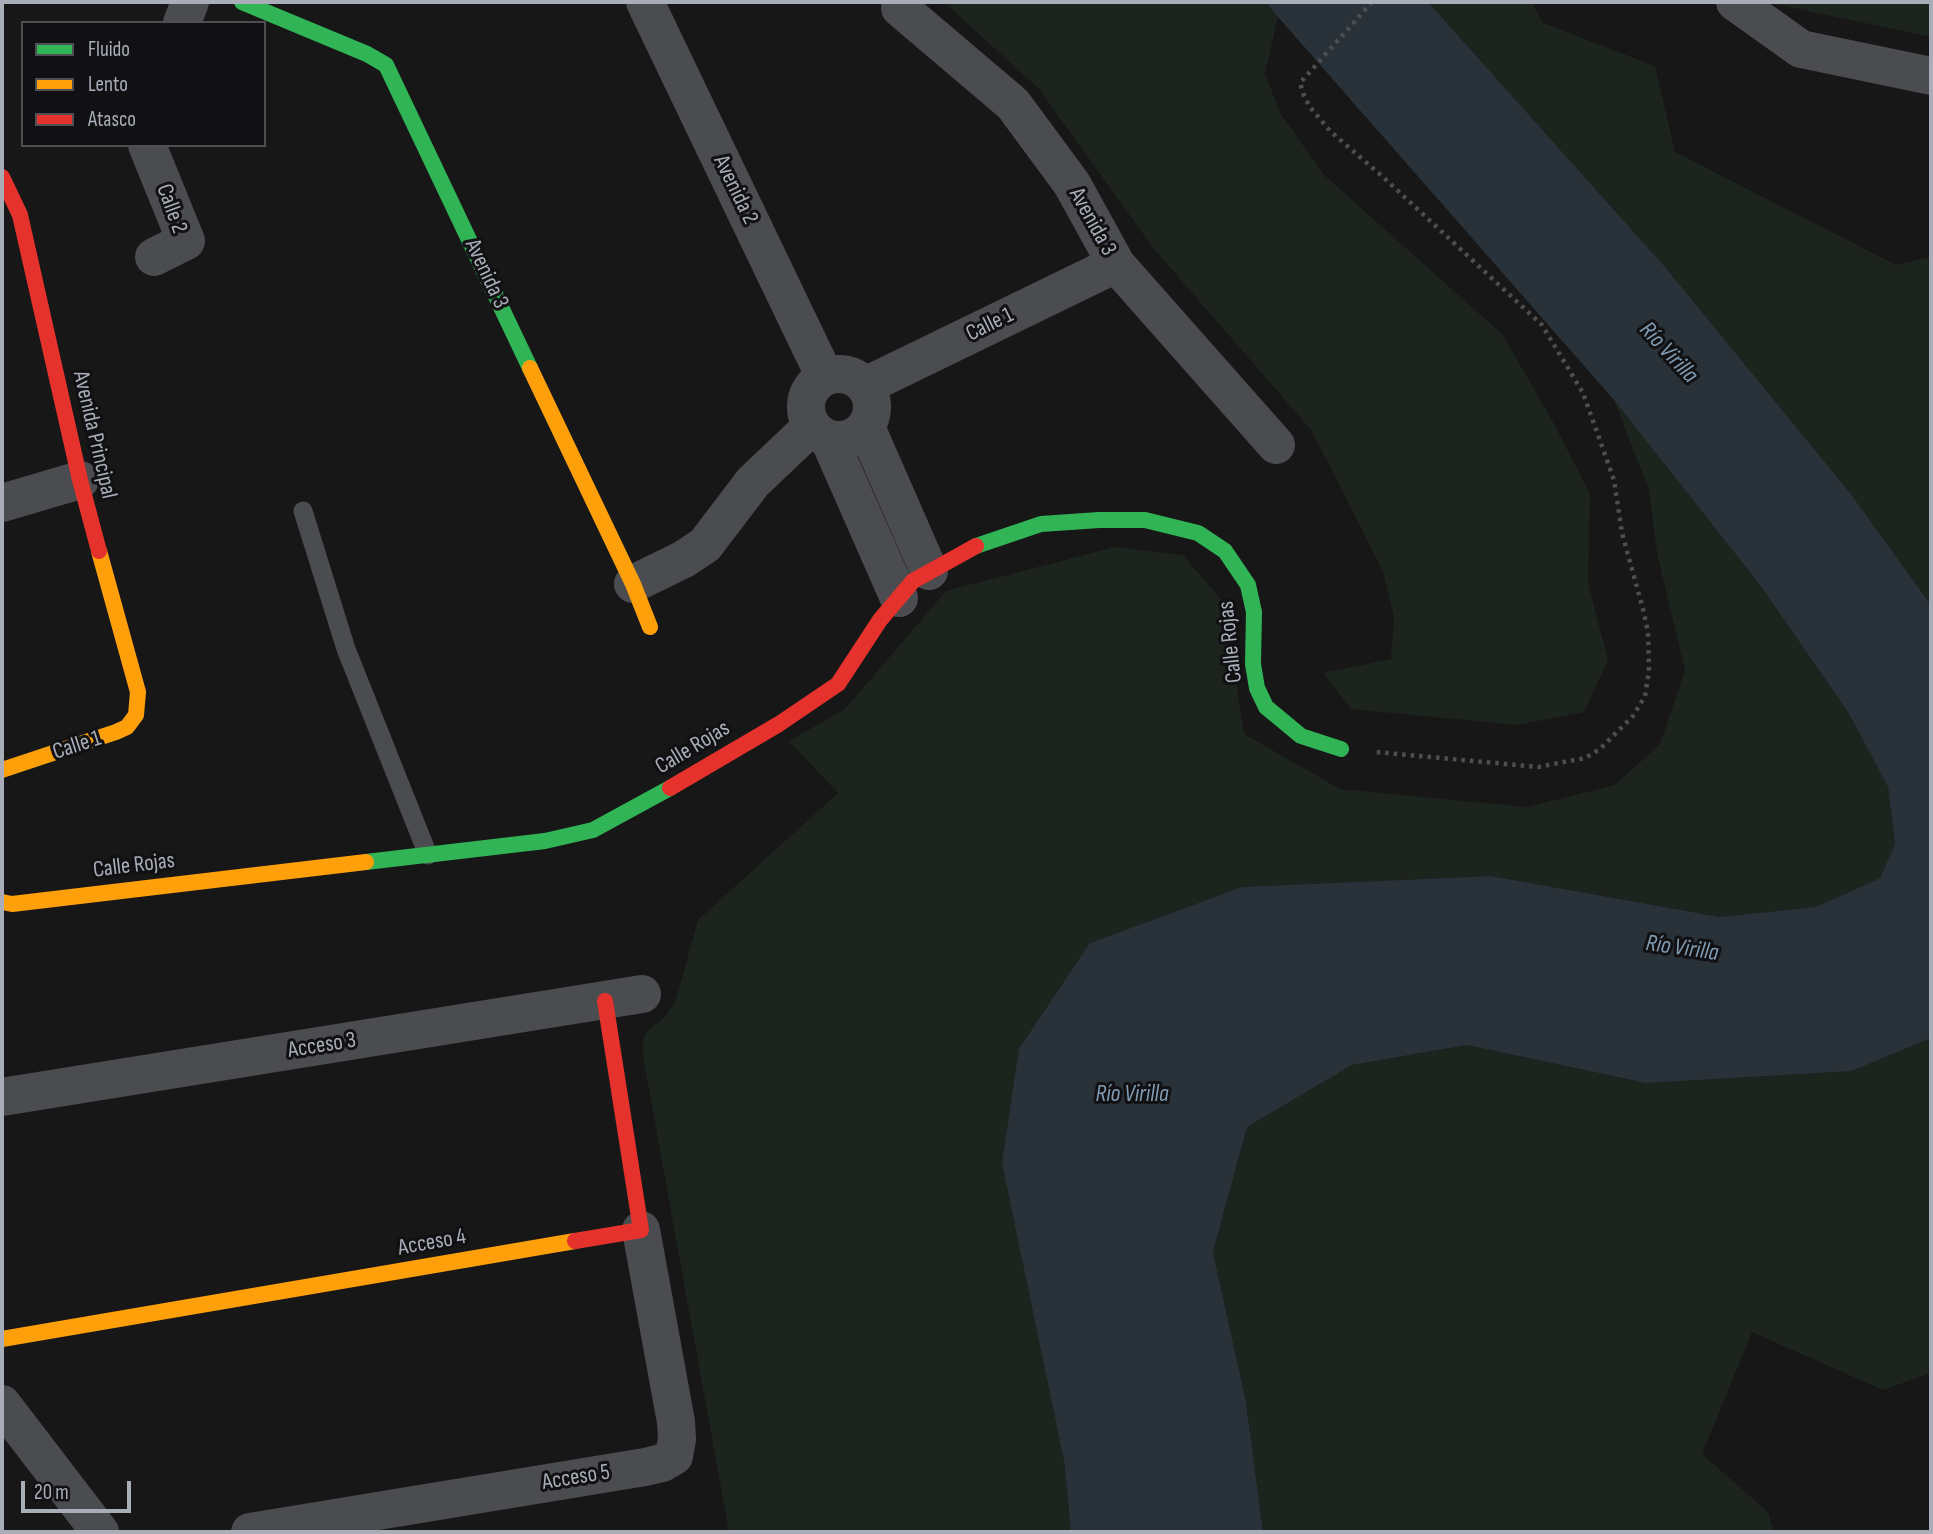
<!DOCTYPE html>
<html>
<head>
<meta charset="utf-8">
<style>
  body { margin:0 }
  #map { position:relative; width:1933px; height:1534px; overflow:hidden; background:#171717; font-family:"Sofia Sans Condensed",sans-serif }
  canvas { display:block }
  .frame { position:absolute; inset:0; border:4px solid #a8adb8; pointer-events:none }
  .legend { position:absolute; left:21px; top:21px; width:245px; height:126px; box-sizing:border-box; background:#111113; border:2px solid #4d4f55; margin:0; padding:9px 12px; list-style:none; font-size:21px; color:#a8adb8 }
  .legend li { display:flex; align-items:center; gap:14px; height:35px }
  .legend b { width:35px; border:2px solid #4d4f55 }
  .scale { position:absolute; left:21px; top:1481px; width:110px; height:32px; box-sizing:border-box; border:4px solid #a8adb8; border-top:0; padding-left:9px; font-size:21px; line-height:24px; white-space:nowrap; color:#a8adb8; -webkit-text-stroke:5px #111113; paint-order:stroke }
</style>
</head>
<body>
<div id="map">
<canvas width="1933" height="1534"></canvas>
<div class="frame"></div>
<ul class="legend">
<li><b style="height:9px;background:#30b455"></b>Fluido</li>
<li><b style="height:9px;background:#ff9f0a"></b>Lento</li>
<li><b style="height:9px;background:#e5322d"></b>Atasco</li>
</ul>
<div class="scale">20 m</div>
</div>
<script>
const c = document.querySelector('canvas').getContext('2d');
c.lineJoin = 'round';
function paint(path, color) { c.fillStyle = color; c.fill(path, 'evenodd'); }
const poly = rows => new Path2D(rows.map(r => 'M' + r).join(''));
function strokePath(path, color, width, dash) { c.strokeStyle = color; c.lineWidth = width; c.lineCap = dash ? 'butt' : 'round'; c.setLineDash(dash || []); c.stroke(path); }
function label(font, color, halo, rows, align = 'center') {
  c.font = font + ' "Sofia Sans Condensed",sans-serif'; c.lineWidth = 6; c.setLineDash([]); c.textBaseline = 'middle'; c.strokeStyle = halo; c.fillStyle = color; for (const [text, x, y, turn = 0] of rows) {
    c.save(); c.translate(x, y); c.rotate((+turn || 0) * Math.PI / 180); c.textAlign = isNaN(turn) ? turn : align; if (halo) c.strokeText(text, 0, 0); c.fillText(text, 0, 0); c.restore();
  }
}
const green = poly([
  [944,2,1265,2,1278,17,1265,73,1280,113,1324,175,1502,334,1552,420,1590,494,1588,583,1608,660,1584,712,1517,725,1351,709,1323,673,1391,659,1394,617,1383,572,1312,431,1154,249,1039,89],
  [1428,2,1531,2,1543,23,1655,66,1675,152,1896,265,1931,257,1931,605,1850,493,1665,267],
  [1765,2,1931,2,1931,37],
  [1614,400,1760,585,1848,712,1888,787,1895,844,1880,878,1816,907,1720,917,1491,876,1242,887,1090,943,1064,1460,1071,1532,729,1532,643,1056,643,1039,650,1028,662,1020,675,1003,698,920,838,793,789,741,845,709,946,591,1115,547,1183,555,1224,603,1244,734,1340,789,1527,807,1615,785,1660,744,1685,670,1657,553,1649,490],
  [1931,1038,1931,1373,1883,1390,1752,1332,1702,1454,1768,1512,1774,1532,1263,1532,1246,1402,1213,1252,1247,1127,1352,1065,1467,1045,1646,1083,1852,1071]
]);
const water = poly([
  [1265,2,1428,2,1665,267,1850,493,1931,605,1931,1038,1852,1071,1646,1083,1467,1045,1352,1065,1247,1127,1213,1252,1246,1402,1263,1532,1071,1532,1064,1460,1002,1163,1019,1049,1090,943,1242,887,1491,876,1720,917,1816,907,1880,878,1895,844,1888,787,1848,712,1760,585,1614,400]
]);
const path = poly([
  [1372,2,1300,83,1304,96,1310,107,1330,131,1383,177,1542,325,1583,393,1614,480,1622,533,1643,609,1648,632,1649,671,1645,696,1633,716,1600,749,1585,758,1538,767,1376,752]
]);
const lane = poly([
  [303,511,346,649,428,855]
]);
const street = poly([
  [645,2,825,377],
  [1735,2,1801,49,1931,76],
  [900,8,1013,104,1072,184,1116,264,1276,445],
  [182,23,190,2],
  [147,145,186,241,154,257],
  '806 407a33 33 0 1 1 66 0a33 33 0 1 1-66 0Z',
  [865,386,1116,264],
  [866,427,929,571],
  [829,439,899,598],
  [2,503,80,480],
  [633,584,684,559,705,545,753,482,812,426],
  [2,1097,642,994],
  [2,1404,100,1532],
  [250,1532,645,1467,662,1463,674,1456,677,1439,676,1422,641,1230]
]);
const fast = poly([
  [242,2,367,54,386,65,530,368],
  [976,546,1041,524,1099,520,1145,520,1198,533,1225,551,1248,585,1254,612,1253,664,1257,688,1266,707,1301,736,1341,749],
  [366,862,545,841,593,830,670,788]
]);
const slow = poly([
  [530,368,633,584,650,627],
  [2,770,116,732,127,727,136,715,138,692,99,551],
  [2,902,12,904,366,862],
  [2,1339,575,1241]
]);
const jam = poly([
  [2,177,20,215,80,480,99,551],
  [670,788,779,724,838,684,880,620,913,581,976,546],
  [575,1241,641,1230,605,1001]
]);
const streetNames = [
  ["Avenida 2",735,190,64],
  ["Calle 2",171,209,70],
  ["Avenida 3",1092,222,61],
  ["Avenida 3",486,274,65],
  ["Calle 1",990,325,-26],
  ["Avenida Principal",94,435,77],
  ["Calle Rojas",1231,642,-96],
  ["Calle 1",77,746,-18],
  ["Calle Rojas",693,748,-31],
  ["Calle Rojas",134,866,-7],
  ["Acceso 3",322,1046,-9],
  ["Acceso 4",432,1243,-10],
  ["Acceso 5",576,1478,-9]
];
const waterNames = [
  ["Río Virilla",1668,353,47],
  ["Río Virilla",1682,949,8],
  ["Río Virilla",1132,1095]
];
paint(green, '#1d241e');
paint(water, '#2a3239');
strokePath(path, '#4d4e52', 4.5, [3.5, 5]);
strokePath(lane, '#4b4c50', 19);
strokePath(street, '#4b4c50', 38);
strokePath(fast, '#30b455', 16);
strokePath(slow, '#ff9f0a', 16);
strokePath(jam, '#e5322d', 16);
label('23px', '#a8adb8', '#111113', streetNames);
label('italic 24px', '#7f9bb3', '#111113', waterNames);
</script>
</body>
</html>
